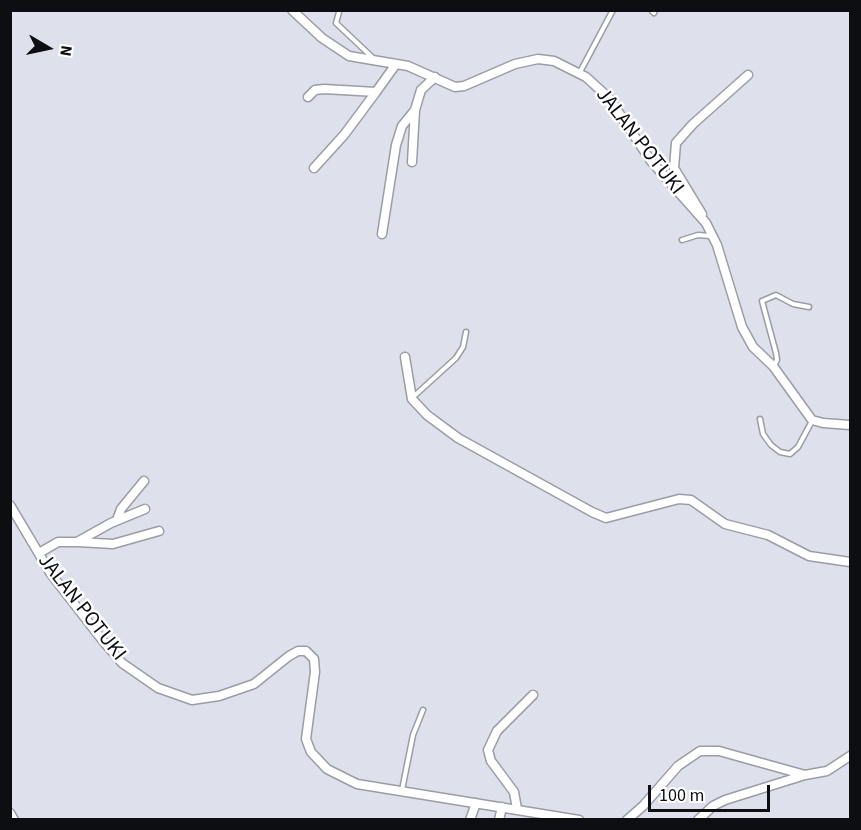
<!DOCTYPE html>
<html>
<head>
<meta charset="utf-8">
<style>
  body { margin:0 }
  #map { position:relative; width:861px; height:830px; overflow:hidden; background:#dee1eb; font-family:"Source Sans 3",sans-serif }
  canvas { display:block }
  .frame { position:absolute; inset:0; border:12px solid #0d0e12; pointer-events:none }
  .north { position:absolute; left:18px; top:18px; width:60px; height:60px; -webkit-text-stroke:4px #fff; paint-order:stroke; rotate:99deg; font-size:16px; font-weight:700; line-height:24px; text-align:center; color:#0d0e12 }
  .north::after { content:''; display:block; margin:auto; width:21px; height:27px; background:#0d0e12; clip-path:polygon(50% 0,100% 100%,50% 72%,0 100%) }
  .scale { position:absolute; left:648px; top:785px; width:122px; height:27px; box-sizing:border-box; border:3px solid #0d0e12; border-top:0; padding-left:8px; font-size:18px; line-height:21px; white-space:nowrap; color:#0d0e12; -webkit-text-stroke:4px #fff; paint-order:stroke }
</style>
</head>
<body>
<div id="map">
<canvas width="861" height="830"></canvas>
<div class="frame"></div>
<div class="north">N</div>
<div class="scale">100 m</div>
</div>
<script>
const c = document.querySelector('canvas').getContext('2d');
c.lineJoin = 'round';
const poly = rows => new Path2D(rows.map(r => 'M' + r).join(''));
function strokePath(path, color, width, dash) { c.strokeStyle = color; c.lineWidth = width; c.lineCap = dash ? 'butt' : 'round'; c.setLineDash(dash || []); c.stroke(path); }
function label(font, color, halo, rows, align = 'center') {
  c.font = font + ' "Source Sans 3",sans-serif'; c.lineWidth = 5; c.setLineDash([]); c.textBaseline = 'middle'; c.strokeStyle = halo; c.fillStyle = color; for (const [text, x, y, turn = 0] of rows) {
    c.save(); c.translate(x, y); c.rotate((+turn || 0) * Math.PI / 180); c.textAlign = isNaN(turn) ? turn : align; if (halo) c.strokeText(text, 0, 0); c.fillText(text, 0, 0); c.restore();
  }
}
const lane = poly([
  [651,10,654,13],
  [339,12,336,23,372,57],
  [580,72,613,10],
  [682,240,698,235,710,236],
  [774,366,777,360,776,353,762,301,776,295,793,304,809,307],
  [412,398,456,358,463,347,466,332],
  [760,419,763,434,771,445,780,452,790,454,798,447,812,421],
  [402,790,413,735,423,710]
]);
const street = poly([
  [292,10,322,38,349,56,408,66,455,87,464,86,515,64,538,59,554,61,586,77,609,98,651,161,706,223,717,245,742,327,753,347,773,366,812,420,823,423,850,425],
  [308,97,315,90,324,89,376,92,396,64],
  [412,162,415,110,421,90,435,77],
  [314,168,344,135,376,92],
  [702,214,674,168,676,143,693,124,748,75],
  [382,234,396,145,402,126,415,110],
  [405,357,412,399,427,415,458,438,592,512,606,518,679,499,691,500,725,524,768,535,809,556,850,562],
  [10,505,51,574,103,641,122,663,158,688,192,700,219,696,254,684,289,656,298,651,306,651,314,659,315,672,306,739,311,752,327,769,357,784,579,820],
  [117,520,121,509,144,481],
  [78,542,113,544,159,531],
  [39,553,58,542,77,542,111,523,145,509],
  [517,809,514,792,491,761,488,750,497,731,533,695],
  [10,813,14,820],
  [470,820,476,803],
  [499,820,502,807],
  [627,820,643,806,678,766,700,751,719,751,805,775,827,771,850,756],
  [698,820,713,806,725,800,805,775]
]);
const streetNames = [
  ["JALAN POTUKI",639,142,52],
  ["JALAN POTUKI",81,608,52]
];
strokePath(lane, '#9a9da6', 7);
strokePath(street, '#9a9da6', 11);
strokePath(lane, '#fff', 4);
strokePath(street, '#fff', 8);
label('21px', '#0d0e12', '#fff', streetNames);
</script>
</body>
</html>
